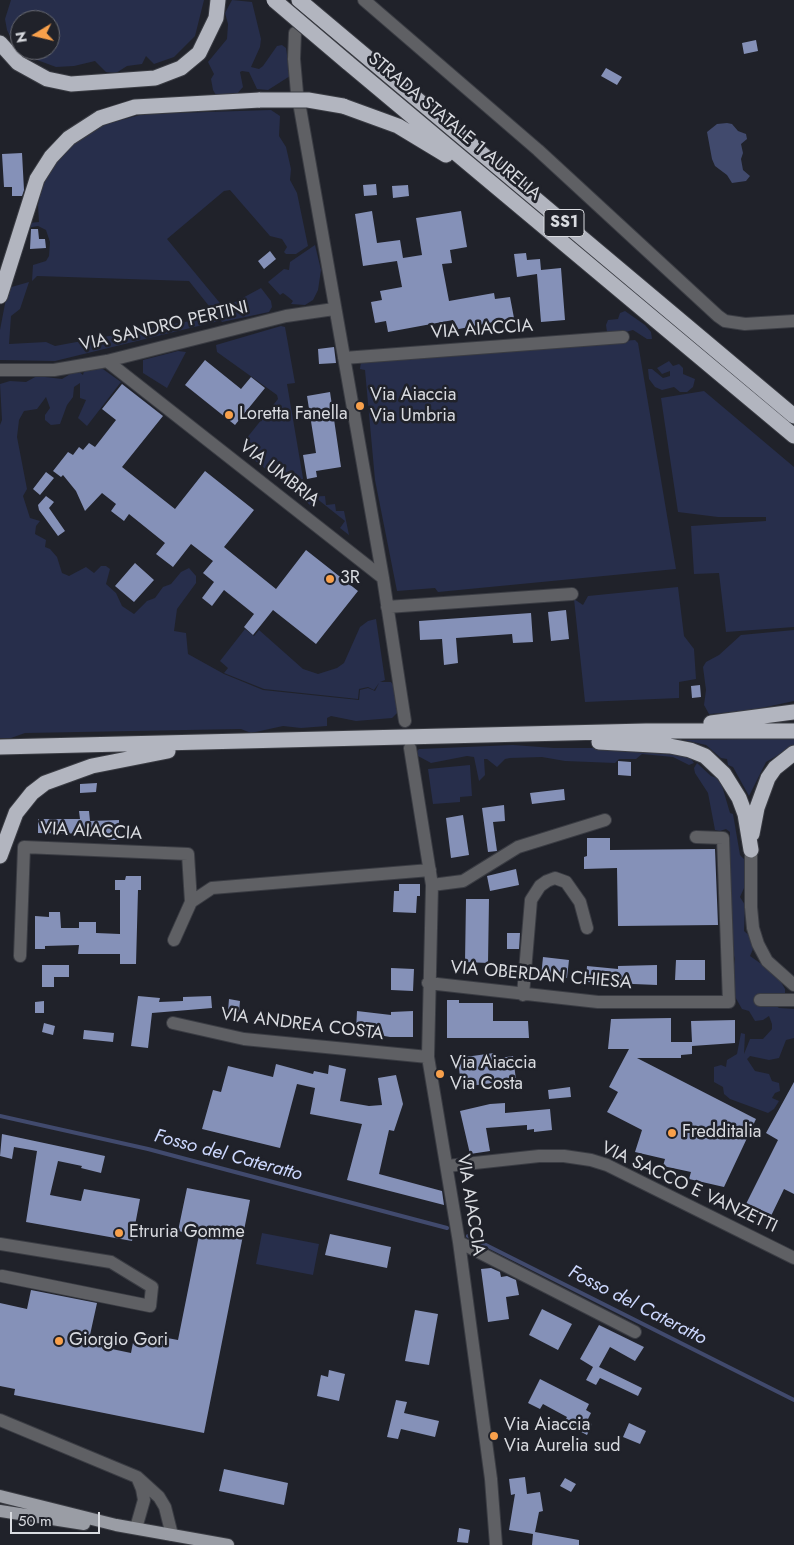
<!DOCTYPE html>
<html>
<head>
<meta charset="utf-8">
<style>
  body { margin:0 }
  #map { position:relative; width:794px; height:1545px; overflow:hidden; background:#20222a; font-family:Jost,sans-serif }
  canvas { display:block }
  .north { position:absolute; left:10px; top:10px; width:50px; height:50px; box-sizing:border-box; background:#20222a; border:1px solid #6a6c73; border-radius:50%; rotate:261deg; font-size:14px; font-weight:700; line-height:20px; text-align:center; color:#d9dbe0 }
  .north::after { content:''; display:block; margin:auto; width:18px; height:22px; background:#f8a04b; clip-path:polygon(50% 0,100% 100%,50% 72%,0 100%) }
  .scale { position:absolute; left:10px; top:1512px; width:90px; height:22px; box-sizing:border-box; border:2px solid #d9dbe0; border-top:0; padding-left:6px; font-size:15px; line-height:18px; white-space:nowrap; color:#d9dbe0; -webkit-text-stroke:4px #20222a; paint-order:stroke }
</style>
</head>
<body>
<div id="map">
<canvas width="794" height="1545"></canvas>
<div class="north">N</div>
<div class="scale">50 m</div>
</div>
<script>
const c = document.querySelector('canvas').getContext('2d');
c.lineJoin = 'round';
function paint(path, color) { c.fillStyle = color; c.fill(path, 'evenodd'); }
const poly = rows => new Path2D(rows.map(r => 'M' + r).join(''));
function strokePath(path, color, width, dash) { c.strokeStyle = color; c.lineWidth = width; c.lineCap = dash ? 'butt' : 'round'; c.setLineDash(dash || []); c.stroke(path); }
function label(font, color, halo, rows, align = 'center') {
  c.font = font + ' Jost,sans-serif'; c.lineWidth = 5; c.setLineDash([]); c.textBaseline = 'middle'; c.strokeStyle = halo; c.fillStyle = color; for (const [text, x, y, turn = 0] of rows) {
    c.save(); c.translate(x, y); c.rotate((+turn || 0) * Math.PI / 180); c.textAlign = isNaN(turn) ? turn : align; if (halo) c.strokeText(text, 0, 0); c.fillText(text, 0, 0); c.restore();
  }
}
const green = poly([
  [11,0,204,0,195,36,174,57,154,64,146,56,142,64,127,66,116,73,106,72,95,61,74,66,56,67,29,57,16,48,7,30,5,19],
  [20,20,50,20,50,50,20,50],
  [232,0,252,2,261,39,260,47,251,67,259,69,263,66,277,46,282,45,286,48,290,76,268,90,257,89,249,72,242,71,240,72,243,87,236,95,216,95,213,90,211,79,214,74,208,62,227,39,228,24,225,13],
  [271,110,280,116,279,136,286,147,291,169,290,180,297,193,308,246,296,254,286,254,284,252,287,247,282,239,270,236,230,190,224,191,167,239,224,308,261,288,271,301,272,307,269,312,222,322,219,318,219,321,55,361,0,360,0,330,8,288,29,282,20,309,11,316,9,344,46,342,55,346,217,316,189,281,37,276,32,281,33,265,46,261,49,256,50,242,46,230,38,226,27,228,29,223,39,222,38,205,42,187,52,167,68,147,102,125,144,114],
  [315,245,321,270,318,290,313,300,305,305,291,304,293,301,287,296,283,293,280,295,268,282,284,269,289,270,290,262],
  [625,311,645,325,651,332,652,339,647,339,633,330,622,333,607,332,606,325,608,320,618,319,620,313],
  [281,326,285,327,295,383,287,384,304,484,292,490,248,455,255,446,246,439,278,399,277,395,217,352,216,345],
  [635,340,638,343,676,569,438,592,435,588,397,591,375,480,365,370,360,369,361,362,369,359],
  [178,351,186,352,167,388,143,373,143,360],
  [669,361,673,366,679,364,683,368,683,374,695,379,693,387,687,392,680,392,674,387,662,390,655,387,649,379,648,369,652,369,663,378,670,376,670,371,662,374,657,368],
  [100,367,121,382,87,426,78,418,86,400,80,398,80,383,74,387,73,397,67,405,60,424,51,425,45,420,45,415,50,408,46,397,37,409,24,411,19,420,17,437,27,489,23,496,30,518,40,521,36,526,35,534,46,540,45,547,50,549,57,557,62,573,69,576,86,567,94,573,101,566,106,566,110,569,106,584,116,593,122,606,134,614,147,601,155,598,163,587,171,584,181,572,189,568,196,576,196,583,177,609,174,631,186,633,188,654,224,674,263,690,359,700,360,690,368,688,375,691,379,683,374,690,368,687,359,689,358,699,264,689,224,673,228,668,220,661,245,629,254,636,259,630,303,669,318,674,337,668,344,663,360,627,368,621,376,619,385,680,380,682,391,682,397,690,399,711,392,718,356,721,331,716,327,718,327,726,301,728,283,726,251,733,241,729,25,733,11,738,0,738,0,425,2,420,0,384,10,381,26,382,37,376,62,379,77,370,83,375,84,371],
  [704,391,794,467,794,627,726,632,719,573,694,574,691,526,766,521,766,517,718,517,678,512,661,398],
  [325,496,326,505,335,504,336,511,344,511,349,535,340,528,345,521,316,498,310,505,303,499,304,497],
  [678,587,684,636,694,649,696,679,679,682,679,698,585,702,574,599,583,605,588,596],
  [794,630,794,701,747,711,709,714,704,705,706,690,703,667,706,662,719,655,741,635],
  [794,738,794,746,766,762,749,796,733,767,728,765,727,759,721,758,706,745,684,740],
  [513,745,554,748,619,748,679,754,691,759,694,763,689,765,673,757,642,754,636,759,619,759,615,763,565,761,542,757,510,758,505,759,497,767,487,759,484,759,485,775,479,781,474,757,467,756,431,763,418,756,416,752,419,749],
  [697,763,711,776,720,779,730,813,733,814,740,855,745,860,747,868,744,888,740,897,745,905,744,931,752,938,753,949,750,956,777,975,785,989,785,995,775,1005,779,1008,794,1009,794,1038,786,1040,779,1058,769,1060,750,1056,747,1059,755,1071,769,1074,772,1081,779,1083,780,1091,775,1093,772,1098,779,1101,774,1109,768,1113,730,1099,724,1094,723,1087,714,1082,714,1067,721,1065,726,1067,727,1060,737,1054,741,1033,745,1034,744,1054,750,1039,763,1039,772,1029,772,1024,769,1016,763,1020,755,1021,749,1011,742,1009,734,995,732,976,735,959,732,948,733,929,729,877,730,832,726,829,720,831,715,830,708,793,695,773,694,768],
  [470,765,472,796,460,797,460,802,433,804,428,769],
  [262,1233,319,1244,313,1275,256,1264]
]);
const water = poly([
  [727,123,732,124,738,131,746,134,747,139,741,144,743,153,741,159,743,170,750,176,746,181,732,183,727,175,715,166,712,159,707,132,717,124]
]);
const stream = poly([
  [0,1116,148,1149,447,1228],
  [468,1236,794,1400]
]);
const building = poly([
  [756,40,758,51,744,54,742,43],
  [606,68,622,77,617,85,601,76],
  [22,153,24,190,22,196,12,196,12,187,4,187,2,154],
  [376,184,377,195,364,196,363,185],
  [408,185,409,196,393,198,392,186],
  [372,211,377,243,400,240,403,258,422,255,416,218,461,211,467,247,450,250,452,263,442,264,449,301,494,293,495,299,510,297,514,318,454,330,453,320,388,332,386,321,375,323,371,302,382,300,380,291,402,287,397,261,363,266,355,214],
  [31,229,38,229,39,239,45,239,46,248,30,249],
  [270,251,276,259,264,269,258,261],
  [526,253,527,260,540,259,541,270,561,268,565,320,541,322,537,274,517,277,514,254],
  [334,347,336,363,319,364,318,349],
  [205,360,241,389,251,377,265,388,235,425,185,385],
  [122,384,163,416,122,467,175,509,205,471,254,510,224,547,276,589,306,550,358,591,316,644,273,610,253,635,244,627,254,614,224,590,212,606,202,598,214,582,203,573,213,561,191,544,173,567,156,554,165,543,129,514,124,521,111,511,116,504,102,493,85,511,76,491,63,475,61,477,53,471,68,452,73,455,79,447,83,450,89,443,95,447,116,420,102,409],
  [330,392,341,467,316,471,317,477,307,479,303,455,316,453,307,396],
  [46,472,54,478,40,495,33,489],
  [46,496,54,502,49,508,65,531,58,536,39,510,38,505],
  [135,563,154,580,134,602,115,586],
  [566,610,569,639,551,641,548,612],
  [531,613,533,642,513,643,512,634,456,638,458,663,444,665,442,639,420,640,419,621],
  [700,685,701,697,692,698,691,686],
  [618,761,631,762,631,776,618,775],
  [97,783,96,792,80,793,80,784],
  [564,789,565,800,532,804,530,793],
  [504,805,505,821,493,822,497,851,488,852,482,808],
  [79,811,89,811,90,821,119,820,119,840,108,840,106,834,38,833,38,819,80,819],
  [463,815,469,855,451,858,446,818],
  [587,838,610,838,610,850,715,849,718,925,618,926,617,868,584,869,584,857,587,856],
  [516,869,519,885,490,891,487,876],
  [126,876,141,876,141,890,138,890,136,964,120,964,120,954,78,954,79,945,45,946,45,949,35,949,35,916,49,917,49,912,60,912,61,928,79,928,79,922,96,922,96,933,120,934,120,890,115,890,115,880,125,880],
  [399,884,420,884,420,896,417,896,416,913,393,912,394,891,399,891],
  [466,899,489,899,488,963,465,962],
  [507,933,520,933,519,949,507,949],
  [543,957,569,960,567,978,541,977],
  [676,960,705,960,705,980,675,980],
  [42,965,69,965,69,977,54,977,54,987,42,987],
  [657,965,657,985,586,982,587,966,618,969,618,966],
  [391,968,414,969,413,991,391,990],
  [138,996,160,998,159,1002,183,1001,183,997,211,996,212,1008,152,1013,148,1048,131,1046],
  [229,999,240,1001,239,1012,228,1011],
  [447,1000,459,1000,459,1003,493,1003,493,1021,528,1021,529,1038,447,1038],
  [44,1001,44,1013,35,1013,35,1002],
  [357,1011,391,1015,391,1012,413,1011,413,1037,390,1037,356,1031],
  [671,1018,671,1042,692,1042,691,1021,735,1020,735,1043,692,1046,692,1054,681,1055,681,1058,637,1058,756,1119,724,1187,689,1179,691,1172,663,1166,665,1159,635,1152,642,1130,607,1112,618,1092,609,1087,629,1049,608,1049,611,1019],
  [44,1023,55,1026,53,1035,42,1032],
  [84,1030,114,1033,113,1042,83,1039],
  [494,1053,494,1059,513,1056,516,1080,461,1087,458,1058],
  [276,1064,313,1074,314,1071,328,1074,329,1065,346,1069,340,1101,369,1106,382,1105,378,1078,396,1075,403,1104,394,1131,389,1130,379,1174,442,1191,444,1205,347,1180,362,1124,310,1114,315,1088,297,1084,280,1148,202,1129,213,1090,221,1092,228,1066,273,1077],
  [794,1082,794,1194,784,1189,771,1216,746,1204,778,1140,766,1133],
  [570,1087,571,1097,549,1099,548,1090],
  [505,1103,505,1113,550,1109,552,1130,534,1132,534,1129,527,1130,527,1125,486,1128,490,1151,470,1154,460,1111,490,1104],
  [2,1134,105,1156,101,1173,81,1168,82,1166,58,1161,50,1195,81,1201,84,1189,140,1199,132,1241,26,1222,37,1151,14,1147,12,1159,0,1156],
  [187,1188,250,1200,204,1433,14,1395,15,1389,0,1386,0,1303,27,1309,31,1290,97,1303,88,1344,131,1353,135,1332,178,1340,199,1235,178,1231],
  [330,1234,391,1247,387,1268,325,1255],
  [491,1268,500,1272,501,1277,507,1276,516,1280,519,1295,506,1297,509,1319,488,1322,481,1269],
  [542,1309,572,1324,558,1350,529,1335],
  [415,1310,438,1314,429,1365,405,1361],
  [599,1325,644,1347,635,1361,610,1347,599,1367,642,1388,638,1396,600,1378,596,1385,586,1380,593,1367,580,1359],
  [329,1370,345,1374,339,1401,317,1396,321,1375,328,1377],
  [540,1379,589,1404,586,1410,591,1413,587,1421,592,1424,587,1435,564,1423,567,1417,543,1404,540,1409,528,1403],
  [396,1400,407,1402,404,1413,439,1421,435,1437,401,1429,398,1439,387,1437],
  [629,1423,646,1431,640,1444,623,1437],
  [224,1469,288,1483,284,1505,219,1491],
  [525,1477,527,1494,540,1492,543,1511,539,1512,535,1532,579,1540,579,1545,532,1545,533,1534,509,1530,515,1494,511,1495,509,1479],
  [565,1478,576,1484,571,1492,560,1486],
  [459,1528,470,1530,468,1543,457,1542]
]);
const minor = poly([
  [364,0,538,150,718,316,725,321,745,324,794,321],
  [295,33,294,59,297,93],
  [300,108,383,578,405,721],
  [344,358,623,337],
  [107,361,383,578],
  [0,370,54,370,107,361,286,316,334,309],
  [387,607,572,594],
  [410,748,432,885,428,1057,459,1242,491,1479,496,1545],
  [751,850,751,907,753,928,758,944,767,961,794,985],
  [432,885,463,881,518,847,605,820],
  [191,902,212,888,430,870],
  [20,956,24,847,188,854,191,902,174,940],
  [428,983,598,1002,729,1002,723,838,696,837],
  [523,995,531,900,540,886,547,881,555,878,566,882,580,902,587,928],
  [760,1000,794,1000],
  [173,1023,244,1039,428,1057],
  [447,1166,539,1156,564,1156,591,1160,607,1165,794,1258],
  [459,1242,635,1332],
  [0,1244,111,1262,152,1287,150,1306,2,1276],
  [0,1420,137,1477,159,1497,165,1507,172,1535],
  [136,1528,144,1500,142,1489,137,1477]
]);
const major = poly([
  [0,1496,116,1525,228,1545],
  [0,1511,84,1524]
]);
const highway = poly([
  [299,0,794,416],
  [0,43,18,63,47,79,71,84,155,78,181,68,199,53,216,18,218,0],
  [347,62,794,436],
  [343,106,398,126,446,155],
  [0,296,37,179,51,157,69,138,100,118,135,107,260,100],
  [711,723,794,712],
  [599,742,670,746,690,750,705,756,724,774,739,798,745,814,751,850],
  [0,747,646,731,794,731],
  [752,834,757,808,768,778,775,768,794,753],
  [0,856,16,813,32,793,45,783,92,766,168,751]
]);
const highwayBridge = poly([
  [274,0,347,62],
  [260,100,308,100,343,106]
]);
const markers = [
  [360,406,5,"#f8a04b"],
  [229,415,5,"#f8a04b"],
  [330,579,5,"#f8a04b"],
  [440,1074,5,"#f8a04b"],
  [672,1133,5,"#f8a04b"],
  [119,1233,5,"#f8a04b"],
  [59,1341,5,"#f8a04b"],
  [494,1436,5,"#f8a04b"]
];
const shields = [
  [564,223,40]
];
const shieldNames = [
  ["SS1",564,223]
];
const streetNames = [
  ["STRADA STATALE 1 AURELIA",454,127,40],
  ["VIA SANDRO PERTINI",164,327,-13],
  ["VIA AIACCIA",482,330,-4],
  ["VIA UMBRIA",279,474,38],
  ["VIA AIACCIA",91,832,3],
  ["VIA OBERDAN CHIESA",541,976,5],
  ["VIA ANDREA COSTA",302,1025,7],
  ["VIA SACCO E VANZETTI",689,1188,25],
  ["VIA AIACCIA",470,1205,81]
];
const poiNames = [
  ["Via Aiaccia",370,396],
  ["Via Umbria",370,417],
  ["Loretta Fanella",239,415],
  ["3R",340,579],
  ["Via Aiaccia",450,1064],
  ["Via Costa",450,1085],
  ["Fredditalia",682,1133],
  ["Etruria Gomme",129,1233],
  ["Giorgio Gori",69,1341],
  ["Via Aiaccia",504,1426],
  ["Via Aurelia sud",504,1447]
];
const waterNames = [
  ["Fosso del Cateratto",228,1156,15],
  ["Fosso del Cateratto",637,1306,27]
];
paint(green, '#272e4b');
paint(water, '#414a6d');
strokePath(stream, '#414a6d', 4);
paint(building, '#8591b8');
strokePath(minor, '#3a3c43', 14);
strokePath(major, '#3a3c43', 14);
strokePath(highway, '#3a3c43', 17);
strokePath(minor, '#5f6064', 12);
strokePath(major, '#9a9da5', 12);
strokePath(highway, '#b2b5bf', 15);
strokePath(highwayBridge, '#3a3c43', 17, []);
strokePath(highwayBridge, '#b2b5bf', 15);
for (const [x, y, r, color] of markers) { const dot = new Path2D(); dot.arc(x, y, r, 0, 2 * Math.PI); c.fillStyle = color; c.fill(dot); strokePath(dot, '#20222a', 2); }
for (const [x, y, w] of shields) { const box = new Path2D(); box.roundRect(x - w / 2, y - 13.5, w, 27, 4); c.fillStyle = '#20222a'; c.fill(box); strokePath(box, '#d9dbe0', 1); }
label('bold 16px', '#d9dbe0', null, shieldNames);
label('18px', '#d9dbe0', '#20222a', streetNames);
label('18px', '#d9dbe0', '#20222a', poiNames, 'left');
label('italic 19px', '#cdd8fe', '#20222a', waterNames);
</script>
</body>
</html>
